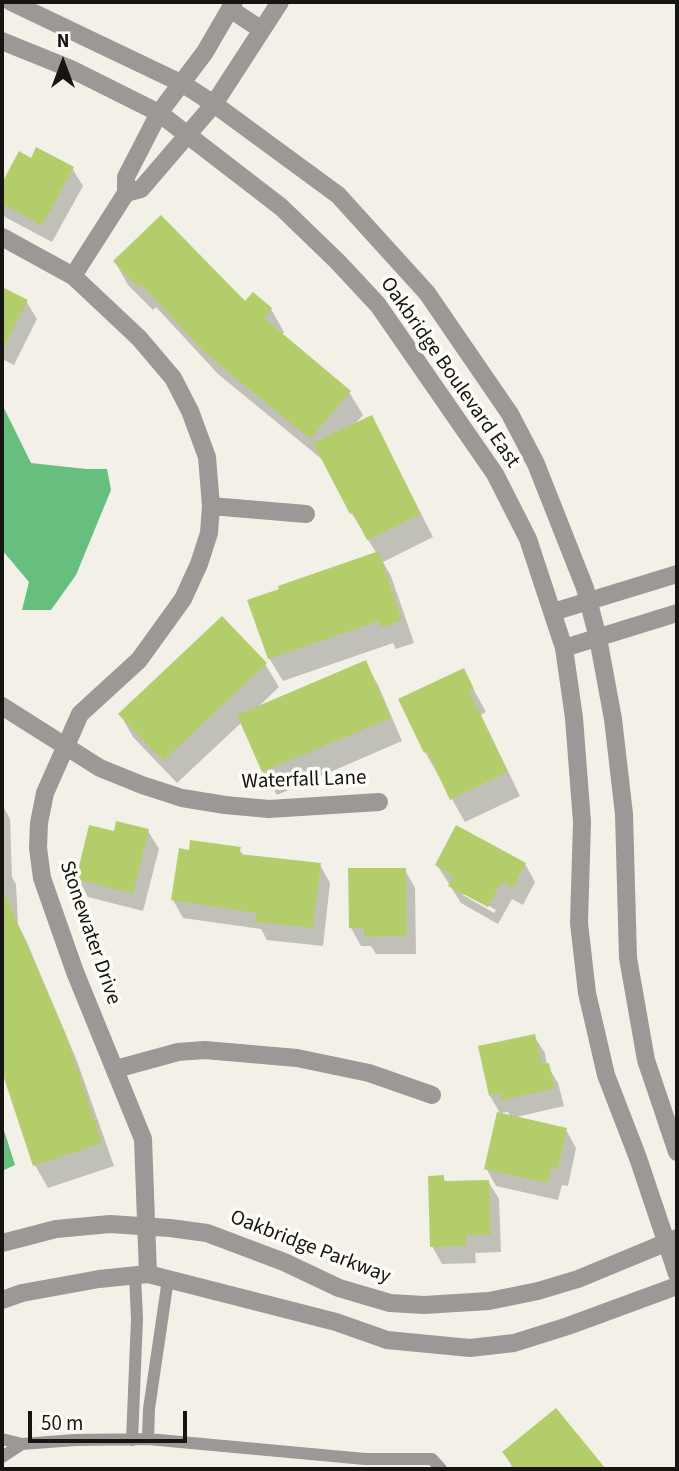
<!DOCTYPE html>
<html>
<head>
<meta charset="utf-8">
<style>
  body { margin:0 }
  #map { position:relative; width:679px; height:1471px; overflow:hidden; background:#f2f0e7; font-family:"Source Sans 3",sans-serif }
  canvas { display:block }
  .frame { position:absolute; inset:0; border:4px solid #161512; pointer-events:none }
  .north { position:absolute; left:28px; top:28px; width:70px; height:70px; -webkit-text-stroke:5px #fffdf8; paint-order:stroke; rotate:0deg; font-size:19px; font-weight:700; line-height:28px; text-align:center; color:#161512 }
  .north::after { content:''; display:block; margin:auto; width:24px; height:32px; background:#161512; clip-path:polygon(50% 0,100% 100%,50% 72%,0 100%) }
  .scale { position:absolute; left:28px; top:1411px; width:159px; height:32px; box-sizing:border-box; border:4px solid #161512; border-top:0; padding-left:9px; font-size:21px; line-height:24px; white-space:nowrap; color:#161512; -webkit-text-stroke:5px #fffdf8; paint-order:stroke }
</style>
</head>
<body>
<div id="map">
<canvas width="679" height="1471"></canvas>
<div class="frame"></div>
<div class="north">N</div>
<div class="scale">50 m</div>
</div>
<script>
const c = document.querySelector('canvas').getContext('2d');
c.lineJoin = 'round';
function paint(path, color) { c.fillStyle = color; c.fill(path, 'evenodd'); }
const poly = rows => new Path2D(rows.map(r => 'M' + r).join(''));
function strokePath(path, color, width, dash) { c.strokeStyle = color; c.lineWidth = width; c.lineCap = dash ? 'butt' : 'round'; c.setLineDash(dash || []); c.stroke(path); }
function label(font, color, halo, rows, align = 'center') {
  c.font = font + ' "Source Sans 3",sans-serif'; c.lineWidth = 7; c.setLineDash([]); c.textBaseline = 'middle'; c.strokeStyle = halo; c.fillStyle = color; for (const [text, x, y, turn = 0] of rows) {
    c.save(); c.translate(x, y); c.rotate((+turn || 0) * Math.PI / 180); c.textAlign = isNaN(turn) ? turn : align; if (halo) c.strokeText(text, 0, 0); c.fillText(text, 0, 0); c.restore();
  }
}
const water = poly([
  [2,404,31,463,86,469,107,469,111,490,76,575,51,610,22,610,29,582,2,550],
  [2,1124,15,1165,2,1171]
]);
const shadow = poly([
  [19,154,31,160,72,168,83,186,52,242,5,217,2,211,2,187],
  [115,262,245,303,271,309,284,332,282,335,349,392,363,415,354,425,371,417,433,537,383,562,391,576,414,643,396,649,393,643,283,681,269,658,377,554,352,514,324,461,218,374,156,307,153,310,128,285],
  [2,289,26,301,37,319,14,365,2,359],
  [365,662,378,685,402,741,277,795,263,772,242,722,177,783,133,737,120,714,265,664,279,687,257,708],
  [463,670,486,712,481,715,520,796,465,822,425,752],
  [2,804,10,819,12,877,16,884,18,925,26,940,77,1061,114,1166,48,1188,35,1165,2,1066],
  [148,831,159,849,143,911,88,897,78,879,115,834],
  [239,849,244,856,320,865,330,883,323,946,267,940,261,929,183,918,173,900,190,852],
  [525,864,535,882,523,905,512,899,498,924,461,903,437,865],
  [463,891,496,910,494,913,463,895],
  [405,870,415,888,416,954,376,954,371,946,361,946,351,928],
  [534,1036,545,1053,547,1065,558,1083,564,1106,512,1118,566,1130,576,1148,568,1186,562,1185,558,1200,496,1186,486,1168,511,1117,508,1112,500,1113,490,1096],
  [443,1177,446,1183,488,1181,499,1199,501,1252,475,1253,476,1263,442,1264,432,1246],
  [555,1411,603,1469,513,1469,504,1453]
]);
const building = poly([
  [36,147,74,167,42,225,2,204,2,183,19,151,31,158],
  [161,215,245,301,253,292,272,308,264,318,351,391,310,439,203,351,142,285,139,288,113,261],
  [2,287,28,300,2,351],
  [372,415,421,514,367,540,353,513,350,514,313,443],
  [379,551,402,620,382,627,379,621,268,659,247,600,279,589,278,586],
  [222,616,267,663,163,761,118,714],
  [366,660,391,718,262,772,237,715],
  [464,668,474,689,469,691,508,772,450,800,427,751,424,753,398,699],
  [116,821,149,829,133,894,76,879,89,825,114,831],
  [456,825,526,863,513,888,501,882,488,907,448,886,454,876,435,865],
  [190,840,241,847,239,854,321,863,313,928,255,922,256,913,171,900,179,848,189,850],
  [348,868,406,868,407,936,364,937,364,928,349,928],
  [2,887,66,1035,102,1143,33,1166,2,1072],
  [535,1034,542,1064,549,1063,555,1088,500,1101,501,1093,489,1096,478,1046],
  [497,1112,567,1128,558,1169,552,1167,548,1183,484,1169],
  [444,1175,444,1181,489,1180,491,1235,466,1235,466,1246,430,1247,428,1176],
  [556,1408,606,1469,516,1469,502,1452]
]);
const service = poly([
  [2,1439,22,1444],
  [148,1439,149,1409,168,1279],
  [132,1440,137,1319,135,1275],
  [2,1457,22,1444,75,1440,148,1439,365,1459,432,1459,441,1469]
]);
const minor = poly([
  [11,2,183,84,214,104,338,195,427,293,510,414,536,464,585,588,598,638,613,719,624,814,628,958,646,1060,677,1152],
  [230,9,262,30],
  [2,41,71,69,159,113,281,207,338,262,378,305,495,474,528,539,564,648,574,718,582,822,579,923,587,993,606,1075,638,1158,677,1274],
  [126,193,141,189,214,104,280,2],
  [2,237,73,276,139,338,173,378,190,411,207,457,211,506,209,533,199,564,183,599,139,660,80,714,45,793,39,823,38,848,42,878,75,972,143,1139,148,1274],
  [73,276,126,193,126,177,159,113,205,52,234,2],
  [211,506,306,514],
  [553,612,677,574],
  [564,648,677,613],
  [2,706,100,768,142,785,182,798,225,805,269,809,379,802],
  [116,1069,178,1052,205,1050,297,1058,369,1073,432,1095],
  [2,1243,56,1229,110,1224,170,1228,207,1233,284,1262,339,1288,390,1303,424,1305,489,1301,538,1291,578,1279,677,1238],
  [2,1300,22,1293,99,1279,148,1274,336,1322,387,1340,470,1348,514,1343,568,1326,677,1286]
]);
const streetNames = [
  ["Oakbridge Boulevard East",449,373,55],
  ["Waterfall Lane",304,781,-2],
  ["Stonewater Drive",89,933,71],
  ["Oakbridge Parkway",310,1248,21]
];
paint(water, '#66bf7e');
paint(shadow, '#0003');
paint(building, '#b3cd6b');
strokePath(service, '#9b9896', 12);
strokePath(minor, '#9b9896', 18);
label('21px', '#161512', '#fffdf8', streetNames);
</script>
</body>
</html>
